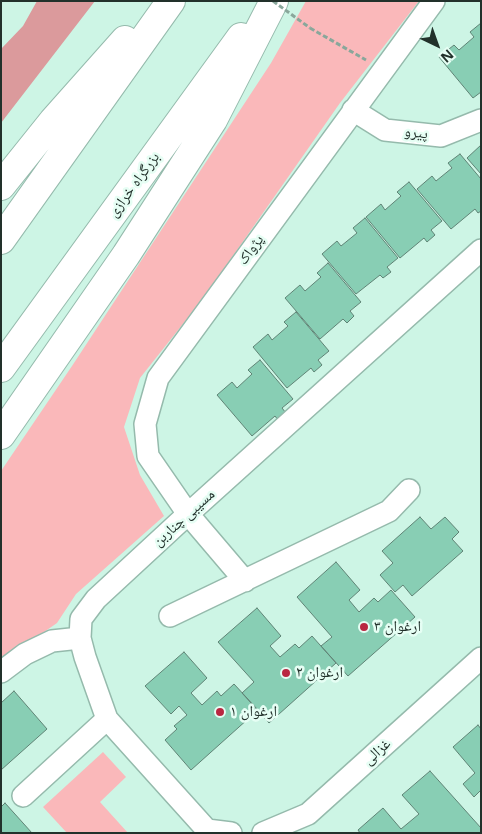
<!DOCTYPE html>
<html>
<head>
<meta charset="utf-8">
<style>
  body { margin:0 }
  #map { position:relative; width:482px; height:834px; overflow:hidden; background:#cdf5e5; font-family:"Open Sans",sans-serif }
  canvas { display:block }
  .frame { position:absolute; inset:0; border:2px solid #22312b; pointer-events:none }
  .north { position:absolute; left:412px; top:20px; width:50px; height:50px; -webkit-text-stroke:4px #e6fef4; paint-order:stroke; rotate:138deg; font-size:14px; font-weight:700; line-height:20px; text-align:center; color:#22312b }
  .north::after { content:''; display:block; margin:auto; width:18px; height:22px; background:#22312b; clip-path:polygon(50% 0,100% 100%,50% 72%,0 100%) }
</style>
</head>
<body>
<div id="map">
<canvas width="482" height="834"></canvas>
<div class="frame"></div>
<div class="north">N</div>
</div>
<script>
const c = document.querySelector('canvas').getContext('2d');
c.lineJoin = 'round';
function paint(path, color) { c.fillStyle = color; c.fill(path, 'evenodd'); }
const poly = rows => new Path2D(rows.map(r => 'M' + r).join(''));
function strokePath(path, color, width, dash) { c.strokeStyle = color; c.lineWidth = width; c.lineCap = dash ? 'butt' : 'round'; c.setLineDash(dash || []); c.stroke(path); }
function label(font, color, halo, rows, align = 'center') {
  c.font = font + ' "Open Sans","Noto Naskh Arabic",sans-serif'; c.lineWidth = 5; c.setLineDash([]); c.textBaseline = 'middle'; c.strokeStyle = halo; c.fillStyle = color; for (const [text, x, y, turn = 0] of rows) {
    c.save(); c.translate(x, y); c.rotate((+turn || 0) * Math.PI / 180); c.textAlign = isNaN(turn) ? turn : align; if (halo) c.strokeText(text, 0, 0); c.fillText(text, 0, 0); c.restore();
  }
}
const green = poly([
  [306,1,419,1,340,103,202,300,140,378,124,427,140,475,164,516,76,594,57,623,1,662,1,471,72,366,271,63],
  [103,752,126,777,100,802,128,833,67,833,43,807]
]);
const forest = poly([
  [37,1,95,1,1,123,1,49,23,26]
]);
const building = poly([
  [481,23,481,92,473,98,439,57,454,45,459,50,474,37,470,32,481,23],
  [481,145,481,174,467,158,481,145],
  [460,154,481,179,481,211,478,213,475,209,451,229,417,189,432,176,436,181,452,168,448,163,460,154],
  [409,182,442,221,431,230,435,235,427,242,424,238,400,258,366,217,381,204,385,210,401,196,397,192,409,182],
  [365,218,398,258,387,267,391,272,383,278,380,275,356,294,322,254,337,241,341,246,357,233,353,228,365,218],
  [328,263,361,302,350,311,354,316,347,323,343,319,320,339,285,298,300,285,305,291,321,277,317,273,328,263],
  [296,312,329,351,318,360,322,365,314,372,311,368,287,388,253,347,268,334,272,340,288,326,284,322,296,312],
  [260,360,293,399,282,408,286,413,278,420,275,416,252,436,217,395,232,382,237,388,252,374,248,370,260,360],
  [420,517,431,529,445,517,459,532,452,539,463,551,412,596,403,585,395,592,380,575,393,563,382,551,420,517],
  [336,562,360,590,349,600,359,612,374,598,378,602,391,590,415,617,348,676,321,646,332,637,297,597,336,562],
  [257,608,281,636,270,646,280,657,295,644,299,648,312,636,336,663,269,723,242,693,254,682,218,642,257,608],
  [184,652,207,678,191,693,202,705,217,691,221,696,234,684,258,710,191,770,165,740,177,729,174,726,187,715,179,706,171,714,145,686,184,652],
  [14,691,47,729,1,770,1,703,14,691],
  [478,725,481,729,481,790,474,797,463,784,475,773,453,747,478,725],
  [430,771,481,828,481,833,360,833,358,830,383,808,401,829,419,814,402,795,430,771],
  [5,803,32,833,1,833,1,807,5,803]
]);
const path = poly([
  [310,28,366,60]
]);
const minor = poly([
  [353,110,385,130,441,136,481,120],
  [245,581,188,514,148,456,145,424,158,378,434,1],
  [170,616,389,511,409,490],
  [1,672,25,654,52,641,80,638],
  [23,796,107,719],
  [207,830,107,719,85,657,80,638,81,619,96,599,188,514,481,250],
  [207,830,231,833],
  [263,833,308,814,481,658]
]);
const trunk = poly([
  [1,186,53,121,125,40],
  [1,240,171,1],
  [1,368,241,37],
  [1,435,126,255,213,120,274,1]
]);
const pathBridge = poly([
  [273,1,310,28]
]);
const markers = [
  [364,627,5,"#b92741"],
  [286,673,5,"#b92741"],
  [220,712,5,"#b92741"]
];
const streetNames = [
  ["پیرو",416,133,6],
  ["بزرگراه خرازی",134,185,-54],
  ["پژواک",251,250,-54],
  ["مسیبی چناربن",184,518,-42],
  ["غزالی",377,752,-42]
];
const poiNames = [
  ["ارغوان ۳",374,627],
  ["ارغوان ۲",296,673],
  ["ارغوان ۱",230,712]
];
paint(green, '#fab8ba');
paint(forest, '#db9a9c');
paint(building, '#88ceb4');
strokePath(building, '#5f8375', 1);
strokePath(minor, '#95baac', 24);
strokePath(trunk, '#95baac', 30);
strokePath(path, '#89a79b', 3, [5, 2.5]);
strokePath(minor, '#fff', 21);
strokePath(trunk, '#fff', 28);
strokePath(pathBridge, '#89a79b', 3, [5, 2.5]);
for (const [x, y, r, color] of markers) { const dot = new Path2D(); dot.arc(x, y, r, 0, 2 * Math.PI); c.fillStyle = color; c.fill(dot); strokePath(dot, '#e6fef4', 2); }
label('15px', '#22312b', '#e6fef4', streetNames);
label('15px', '#22312b', '#e6fef4', poiNames, 'left');
</script>
</body>
</html>
